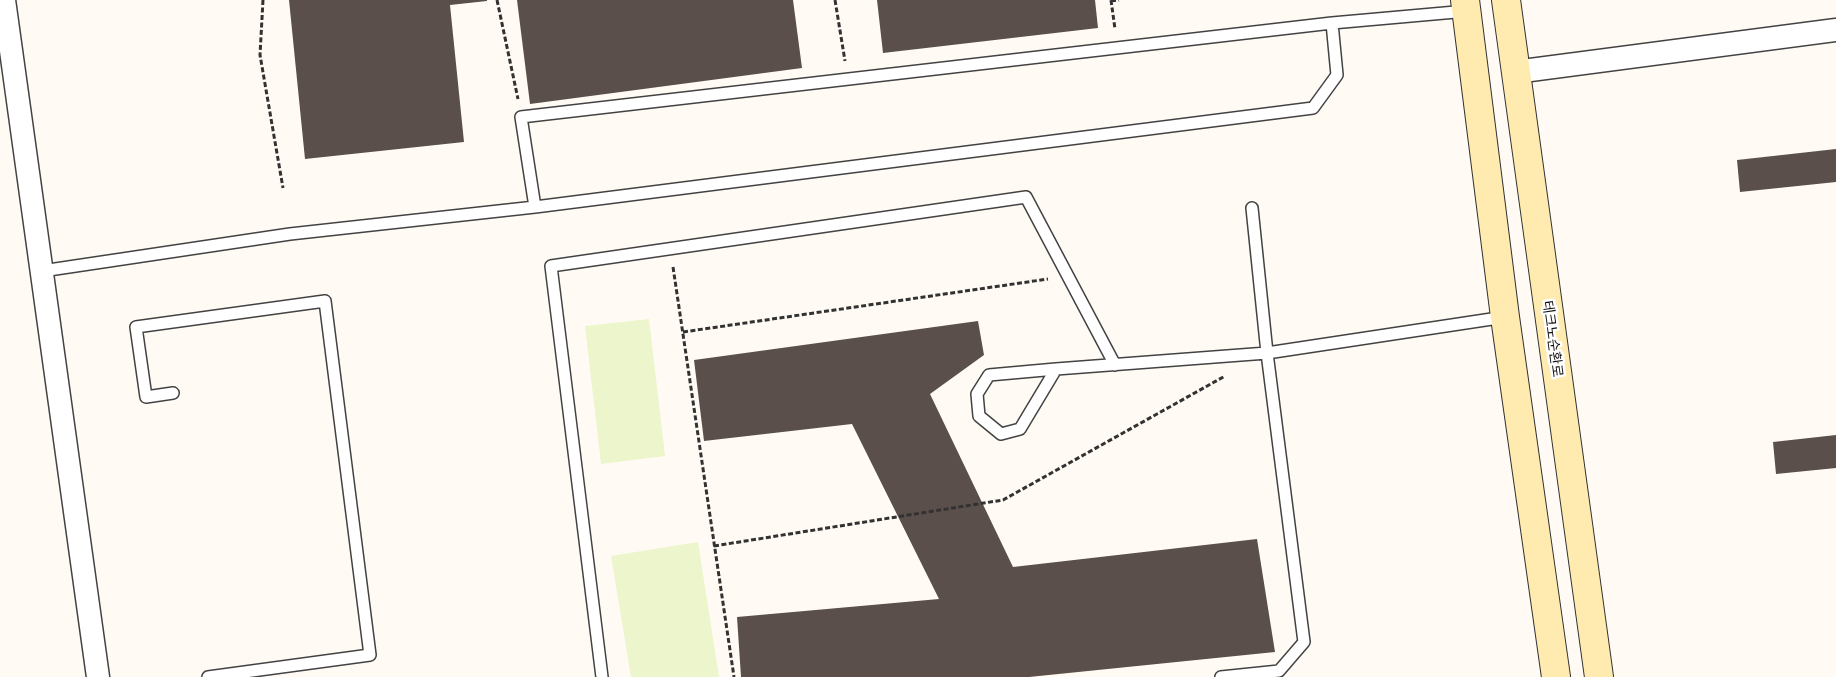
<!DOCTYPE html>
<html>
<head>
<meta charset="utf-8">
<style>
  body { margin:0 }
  canvas { display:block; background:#fffbf4 }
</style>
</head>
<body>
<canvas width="1836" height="677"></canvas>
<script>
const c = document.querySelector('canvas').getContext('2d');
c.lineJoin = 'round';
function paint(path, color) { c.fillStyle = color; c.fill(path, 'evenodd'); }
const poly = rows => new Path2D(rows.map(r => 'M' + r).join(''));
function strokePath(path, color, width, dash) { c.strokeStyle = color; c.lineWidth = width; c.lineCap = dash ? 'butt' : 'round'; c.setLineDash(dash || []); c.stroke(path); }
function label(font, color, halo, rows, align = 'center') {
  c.font = font + ' Lora,"Noto Sans KR",serif'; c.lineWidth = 5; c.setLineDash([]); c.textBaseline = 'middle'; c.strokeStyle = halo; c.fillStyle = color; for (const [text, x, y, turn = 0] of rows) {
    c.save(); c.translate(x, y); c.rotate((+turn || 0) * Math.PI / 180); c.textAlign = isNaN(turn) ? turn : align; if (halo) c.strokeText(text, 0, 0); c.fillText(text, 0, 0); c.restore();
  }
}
const pitch = poly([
  [649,319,665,456,601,464,585,326],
  [698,542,719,677,631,677,611,556]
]);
const building = poly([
  [289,0,487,0,487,1,450,5,464,142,305,159],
  [517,0,793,0,802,68,530,104],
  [877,0,1095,0,1098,28,883,53],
  [1836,149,1836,182,1740,192,1737,160],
  [978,321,984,355,930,394,1013,567,1257,539,1275,652,1029,677,741,677,737,617,939,599,852,424,704,441,694,360],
  [1836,435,1836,468,1776,474,1773,442]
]);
const path = poly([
  [263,0,260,55,283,188],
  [497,0,518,99],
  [835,0,845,61],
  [1111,0,1115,29],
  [1111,1,1119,0],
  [673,267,734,677],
  [683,332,1048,279],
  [714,546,1003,500,1225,376]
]);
const lane = poly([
  [1332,23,1337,75,1313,108,535,207,521,117,1332,23,1467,11],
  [42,271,290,234,535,207],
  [1056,369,1020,429,1001,434,979,416,977,394,989,375,1056,369,1267,353,1505,317],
  [173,393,146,397,136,327,325,301,370,655,208,677],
  [602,677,551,266,1026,197,1115,365],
  [1221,677,1279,671,1304,642,1267,353,1252,208]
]);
const street = poly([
  [4,0,98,677],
  [1515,72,1836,30]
]);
const secondary = poly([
  [1465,0,1505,317,1556,677],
  [1506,0,1599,677]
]);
const streetNames = [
  ["테크노순환로",1552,339,82]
];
paint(pitch, '#ecf5cb');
paint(building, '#5b4f4b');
strokePath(lane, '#434343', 14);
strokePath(street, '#434343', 25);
strokePath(secondary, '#323232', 30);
strokePath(path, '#323232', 3, [5, 2.5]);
strokePath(lane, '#fff', 11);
strokePath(street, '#fff', 22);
strokePath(secondary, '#ffebaf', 28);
label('14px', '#101010', '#fff', streetNames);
</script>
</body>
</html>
